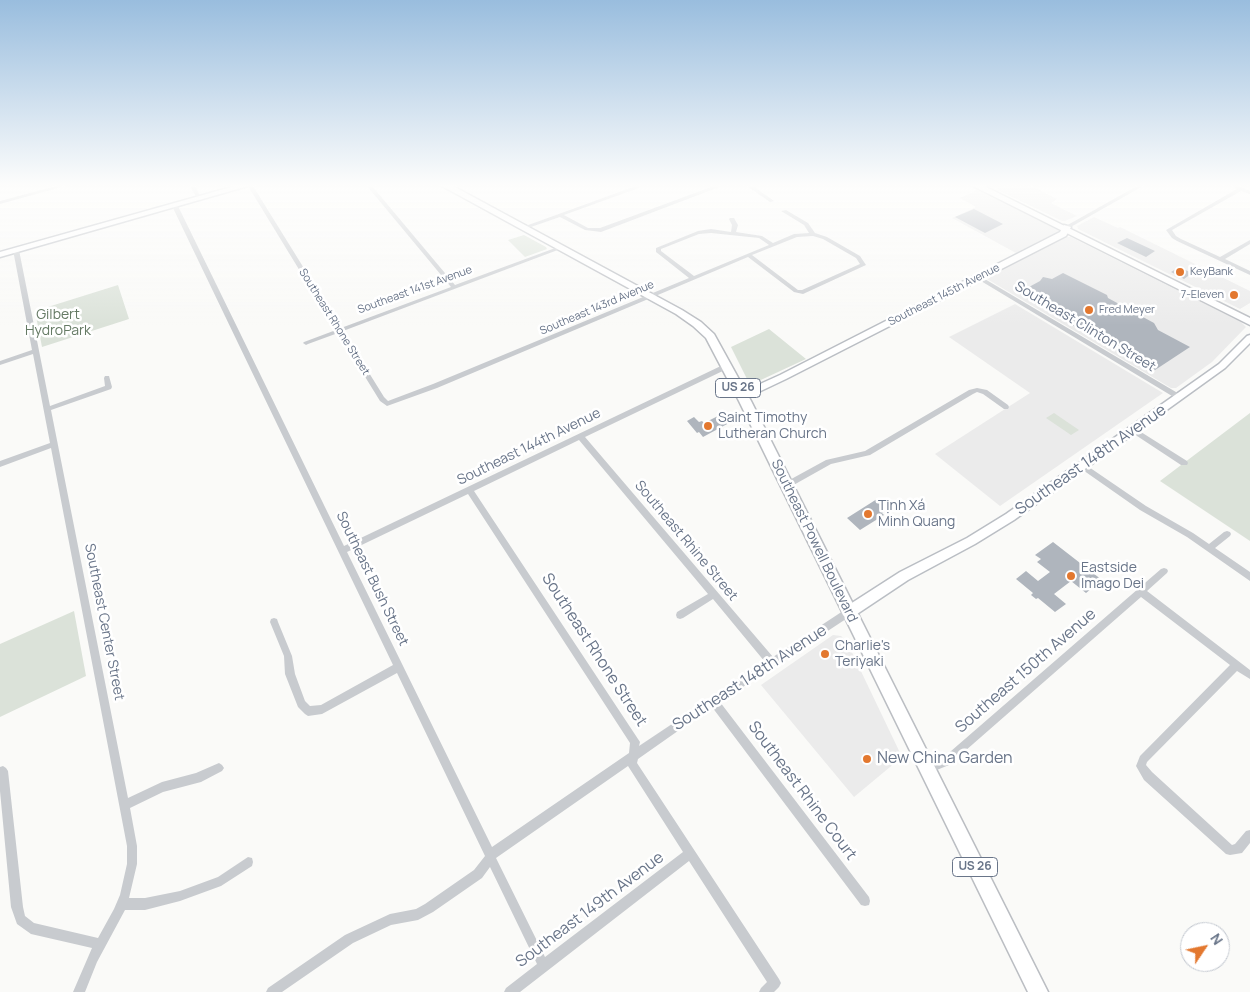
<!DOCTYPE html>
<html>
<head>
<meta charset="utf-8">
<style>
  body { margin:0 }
  #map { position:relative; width:1250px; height:992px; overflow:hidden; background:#fafaf8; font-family:Manrope,sans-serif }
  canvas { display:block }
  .north { position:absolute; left:1180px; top:922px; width:50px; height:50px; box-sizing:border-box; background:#fff; border:1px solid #c3c8d0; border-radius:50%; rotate:56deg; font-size:14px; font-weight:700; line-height:20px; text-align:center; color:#697589 }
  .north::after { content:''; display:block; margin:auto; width:18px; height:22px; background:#e3782f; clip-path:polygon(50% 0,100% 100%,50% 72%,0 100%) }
</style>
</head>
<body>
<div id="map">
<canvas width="1250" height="992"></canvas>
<div class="north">N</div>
</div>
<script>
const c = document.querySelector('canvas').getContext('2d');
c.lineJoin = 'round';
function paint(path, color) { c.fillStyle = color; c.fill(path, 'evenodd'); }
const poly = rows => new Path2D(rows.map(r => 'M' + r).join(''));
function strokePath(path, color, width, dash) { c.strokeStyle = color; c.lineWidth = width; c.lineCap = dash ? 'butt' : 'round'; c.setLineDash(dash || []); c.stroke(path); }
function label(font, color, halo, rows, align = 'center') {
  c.font = font + ' Manrope,sans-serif'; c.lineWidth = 5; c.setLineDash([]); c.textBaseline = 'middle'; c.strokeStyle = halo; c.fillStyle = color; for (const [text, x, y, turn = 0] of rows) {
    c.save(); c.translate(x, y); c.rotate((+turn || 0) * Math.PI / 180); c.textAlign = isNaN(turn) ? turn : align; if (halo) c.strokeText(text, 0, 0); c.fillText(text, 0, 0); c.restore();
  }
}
const built = poly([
  [998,186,1031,186,1057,199,1051,203,1077,216,1065,221,1062,221,998,190],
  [978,190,1060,231,1016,253,952,218,976,207,960,198],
  [1094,217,1118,228,1120,227,1250,291,1250,303,1240,309,1078,229,1077,226],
  [1066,237,1071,237,1241,322,1246,327,1212,362,1176,388,1171,388,987,279,987,277],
  [1015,304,1163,393,1000,506,935,454,1030,393,949,337],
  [833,635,841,636,847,642,902,757,854,797,761,685]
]);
const green = poly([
  [524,235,546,247,547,249,525,257,508,240],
  [118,285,129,319,42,347,35,311],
  [769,329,806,359,750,385,731,347],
  [1054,413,1079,430,1071,435,1046,418],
  [1250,413,1250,541,1160,481],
  [74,611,86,676,0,717,0,644]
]);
const building = poly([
  [974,209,1003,224,985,233,955,217],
  [1127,238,1155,251,1146,257,1117,243],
  [1179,267,1192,273,1184,279,1171,272],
  [1063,273,1107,295,1108,298,1154,323,1158,330,1190,347,1152,372,1018,293,1040,281,1043,277,1052,279],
  [720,415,729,423,703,437,699,432,697,433,687,421,694,417,699,422,702,421,704,423],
  [877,499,888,509,882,513,884,515,860,530,847,518],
  [1053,542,1102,580,1086,593,1071,581,1054,594,1066,604,1055,612,1038,598,1036,599,1031,595,1033,593,1016,579,1026,571,1038,581,1050,572,1037,562,1041,559,1035,555]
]);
const street = poly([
  [56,186,65,186,0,204,0,201,56,186],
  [190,186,195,186,202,199,202,200,198,200,190,186],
  [248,186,253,186,341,328,451,287,367,186,372,186,455,285,558,247,563,248,343,331,384,397,388,401,433,384,689,278,656,252,656,248,698,231,711,229,731,232,732,225,729,219,730,218,734,218,738,225,736,232,762,236,773,243,794,234,809,233,804,225,781,211,786,210,808,223,815,233,827,237,860,256,866,265,803,294,794,292,748,257,437,388,387,406,380,401,338,333,308,344,306,345,303,343,304,342,336,330,248,186],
  [711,233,759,238,769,245,694,276,661,251,661,249,699,234,711,233],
  [813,236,823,239,856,258,860,264,802,290,798,290,752,255,797,237,813,236],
  [636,186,644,186,564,215,588,228,600,228,714,186,722,186,601,232,585,230,560,217,525,229,520,228,636,186],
  [747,186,753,186,774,201,770,202,747,186],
  [1137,186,1143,186,1069,228,1064,227,1137,186],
  [1232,186,1239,186,1243,188,1250,191,1250,194,1241,191,1172,230,1176,236,1181,239,1220,257,1250,240,1250,244,1225,259,1250,271,1250,275,1177,241,1172,238,1166,230,1237,189,1232,186],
  [175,204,178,206,344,546,725,364,729,364,729,368,585,437,773,657,846,609,849,608,852,609,853,612,852,615,720,702,869,897,870,901,869,905,865,906,861,905,712,707,638,759,637,763,779,979,781,983,779,987,774,992,759,992,761,988,767,982,689,861,520,992,504,992,506,988,537,964,490,867,482,878,433,912,418,920,391,925,353,943,282,992,266,992,268,988,345,935,390,914,416,909,425,904,474,870,485,856,397,673,322,714,308,716,305,714,298,707,285,674,284,656,270,622,271,619,274,618,277,619,278,622,292,656,295,674,305,701,310,706,321,705,393,665,172,206,175,204],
  [579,440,708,594,677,612,676,615,677,618,680,619,683,618,713,599,765,662,639,746,640,742,638,739,474,491,579,440],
  [468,494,630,743,629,753,492,847,347,552,468,494],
  [628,766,683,852,545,957,496,858,628,766],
  [16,248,19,250,50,406,105,386,104,378,105,376,109,376,112,387,111,389,51,410,128,798,162,782,196,773,219,763,222,765,224,768,222,771,201,782,163,792,130,808,137,846,137,864,129,898,145,898,180,891,218,877,248,857,252,858,253,862,252,866,221,886,180,901,145,910,125,910,97,962,85,992,73,992,92,948,31,934,17,924,11,907,0,791,0,767,3,766,6,768,8,771,23,907,25,916,34,923,98,938,114,909,120,895,127,864,127,846,51,448,0,467,0,461,50,443,33,354,0,365,0,361,32,350,13,250,16,248],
  [978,275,1181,395,1182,397,1181,399,1177,399,976,278,976,276,978,275],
  [977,388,987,390,1008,405,1009,407,1008,409,1004,409,983,394,977,392,973,394,870,455,831,464,790,487,787,488,784,487,783,485,784,483,826,460,865,451,969,390,977,388],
  [1133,427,1187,461,1188,463,1187,465,1181,465,1131,432,1130,430,1131,428,1133,427],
  [1083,463,1146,506,1193,533,1209,544,1224,532,1227,531,1230,532,1231,534,1230,536,1215,548,1250,572,1250,581,1187,537,1140,510,1080,468,1079,466,1083,463],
  [1164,568,1167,569,1168,571,1167,573,1147,591,1250,670,1250,679,1237,671,1147,762,1146,765,1152,772,1232,845,1235,844,1246,831,1250,830,1250,843,1242,853,1230,855,1226,854,1144,780,1136,766,1140,756,1230,665,1141,597,949,765,927,774,924,772,922,769,924,766,943,758,1161,569,1164,568]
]);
const secondary = poly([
  [235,186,248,186,0,257,0,252,235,186],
  [1064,225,1071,227,1066,236,786,379,746,398,738,398,737,396,738,394,780,375,1060,232,1064,225],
  [1250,335,1250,343,1225,368,1014,520,975,544,908,580,854,616,849,618,844,616,843,612,844,608,900,572,967,538,1006,514,1219,364,1247,336,1250,335]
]);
const primary = poly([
  [442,186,453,186,682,310,701,322,714,334,751,401,1048,992,1028,992,739,401,706,338,693,326,676,314,442,186],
  [973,186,984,186,1250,318,1250,325,973,186]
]);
const markers = [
  [1180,272,5,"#e3782f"],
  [1234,295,5,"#e3782f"],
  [1089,310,5,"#e3782f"],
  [708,426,5,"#e3782f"],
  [868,514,5,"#e3782f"],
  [1071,576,5,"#e3782f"],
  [825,654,5,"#e3782f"],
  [867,759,5,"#e3782f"]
];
const farPoinames = [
  ["KeyBank",1190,272],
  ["7-Eleven",1224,295,"right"],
  ["Fred Meyer",1099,310]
];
const farStreetnames = [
  ["Southeast 141st Avenue",415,290,-20],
  ["Southeast 145th Avenue",944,295,-27],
  ["Southeast 143rd Avenue",597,308,-23],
  ["Southeast Rhone Street",334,322,58]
];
const shields = [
  [738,388,45],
  [975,867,45]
];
const shieldNames = [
  ["US 26",738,388],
  ["US 26",975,867]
];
const parkNames = [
  ["Gilbert",58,315],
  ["HydroPark",58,331]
];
const streetNames = [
  ["Southeast Clinton Street",1085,327,31],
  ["Southeast 144th Avenue",529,447,-26],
  ["Southeast Rhine Street",686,541,50],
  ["Southeast Powell Boulevard",814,541,64],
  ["Southeast Bush Street",372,579,64],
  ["Southeast Center Street",104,622,79]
];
const poiNames = [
  ["Saint Timothy",718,418],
  ["Lutheran Church",718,434],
  ["Tịnh Xá",878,506],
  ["Minh Quang",878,522],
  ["Eastside",1081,568],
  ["Imago Dei",1081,584],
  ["Charlie's",835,646],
  ["Teriyaki",835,662]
];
const nearStreetnames = [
  ["Southeast 148th Avenue",1091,460,-35],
  ["Southeast Rhone Street",594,650,57],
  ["Southeast 150th Avenue",1026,671,-41],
  ["Southeast 148th Avenue",750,678,-33],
  ["Southeast Rhine Court",802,791,53],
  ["Southeast 149th Avenue",590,910,-37]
];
const nearPoinames = [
  ["New China Garden",877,759]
];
paint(built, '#ebebeb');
paint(green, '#dbe2d9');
paint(building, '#afb5bd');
strokePath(secondary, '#babec4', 3);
strokePath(primary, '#bbbec3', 3);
paint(street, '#c8cbcf');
paint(secondary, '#fff');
paint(primary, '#fff');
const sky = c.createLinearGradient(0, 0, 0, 325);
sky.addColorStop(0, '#99bdde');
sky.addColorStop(0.57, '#fdfdfc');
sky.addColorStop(1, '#fdfdfc00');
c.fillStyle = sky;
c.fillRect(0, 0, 1250, 325);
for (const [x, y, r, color] of markers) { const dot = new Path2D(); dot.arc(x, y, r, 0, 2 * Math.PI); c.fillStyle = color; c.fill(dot); strokePath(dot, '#fff', 2); }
label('11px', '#697589', '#fff', farPoinames, 'left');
label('11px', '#697589', '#fff', farStreetnames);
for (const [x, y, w] of shields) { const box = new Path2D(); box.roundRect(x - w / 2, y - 9.5, w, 19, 4); c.fillStyle = '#fff'; c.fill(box); strokePath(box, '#697589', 1); }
label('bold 12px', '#697589', null, shieldNames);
label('14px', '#657a64', '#fff', parkNames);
label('14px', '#697589', '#fff', streetNames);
label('14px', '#697589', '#fff', poiNames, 'left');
label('16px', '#697589', '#fff', nearStreetnames);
label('16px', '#697589', '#fff', nearPoinames, 'left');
</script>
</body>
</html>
